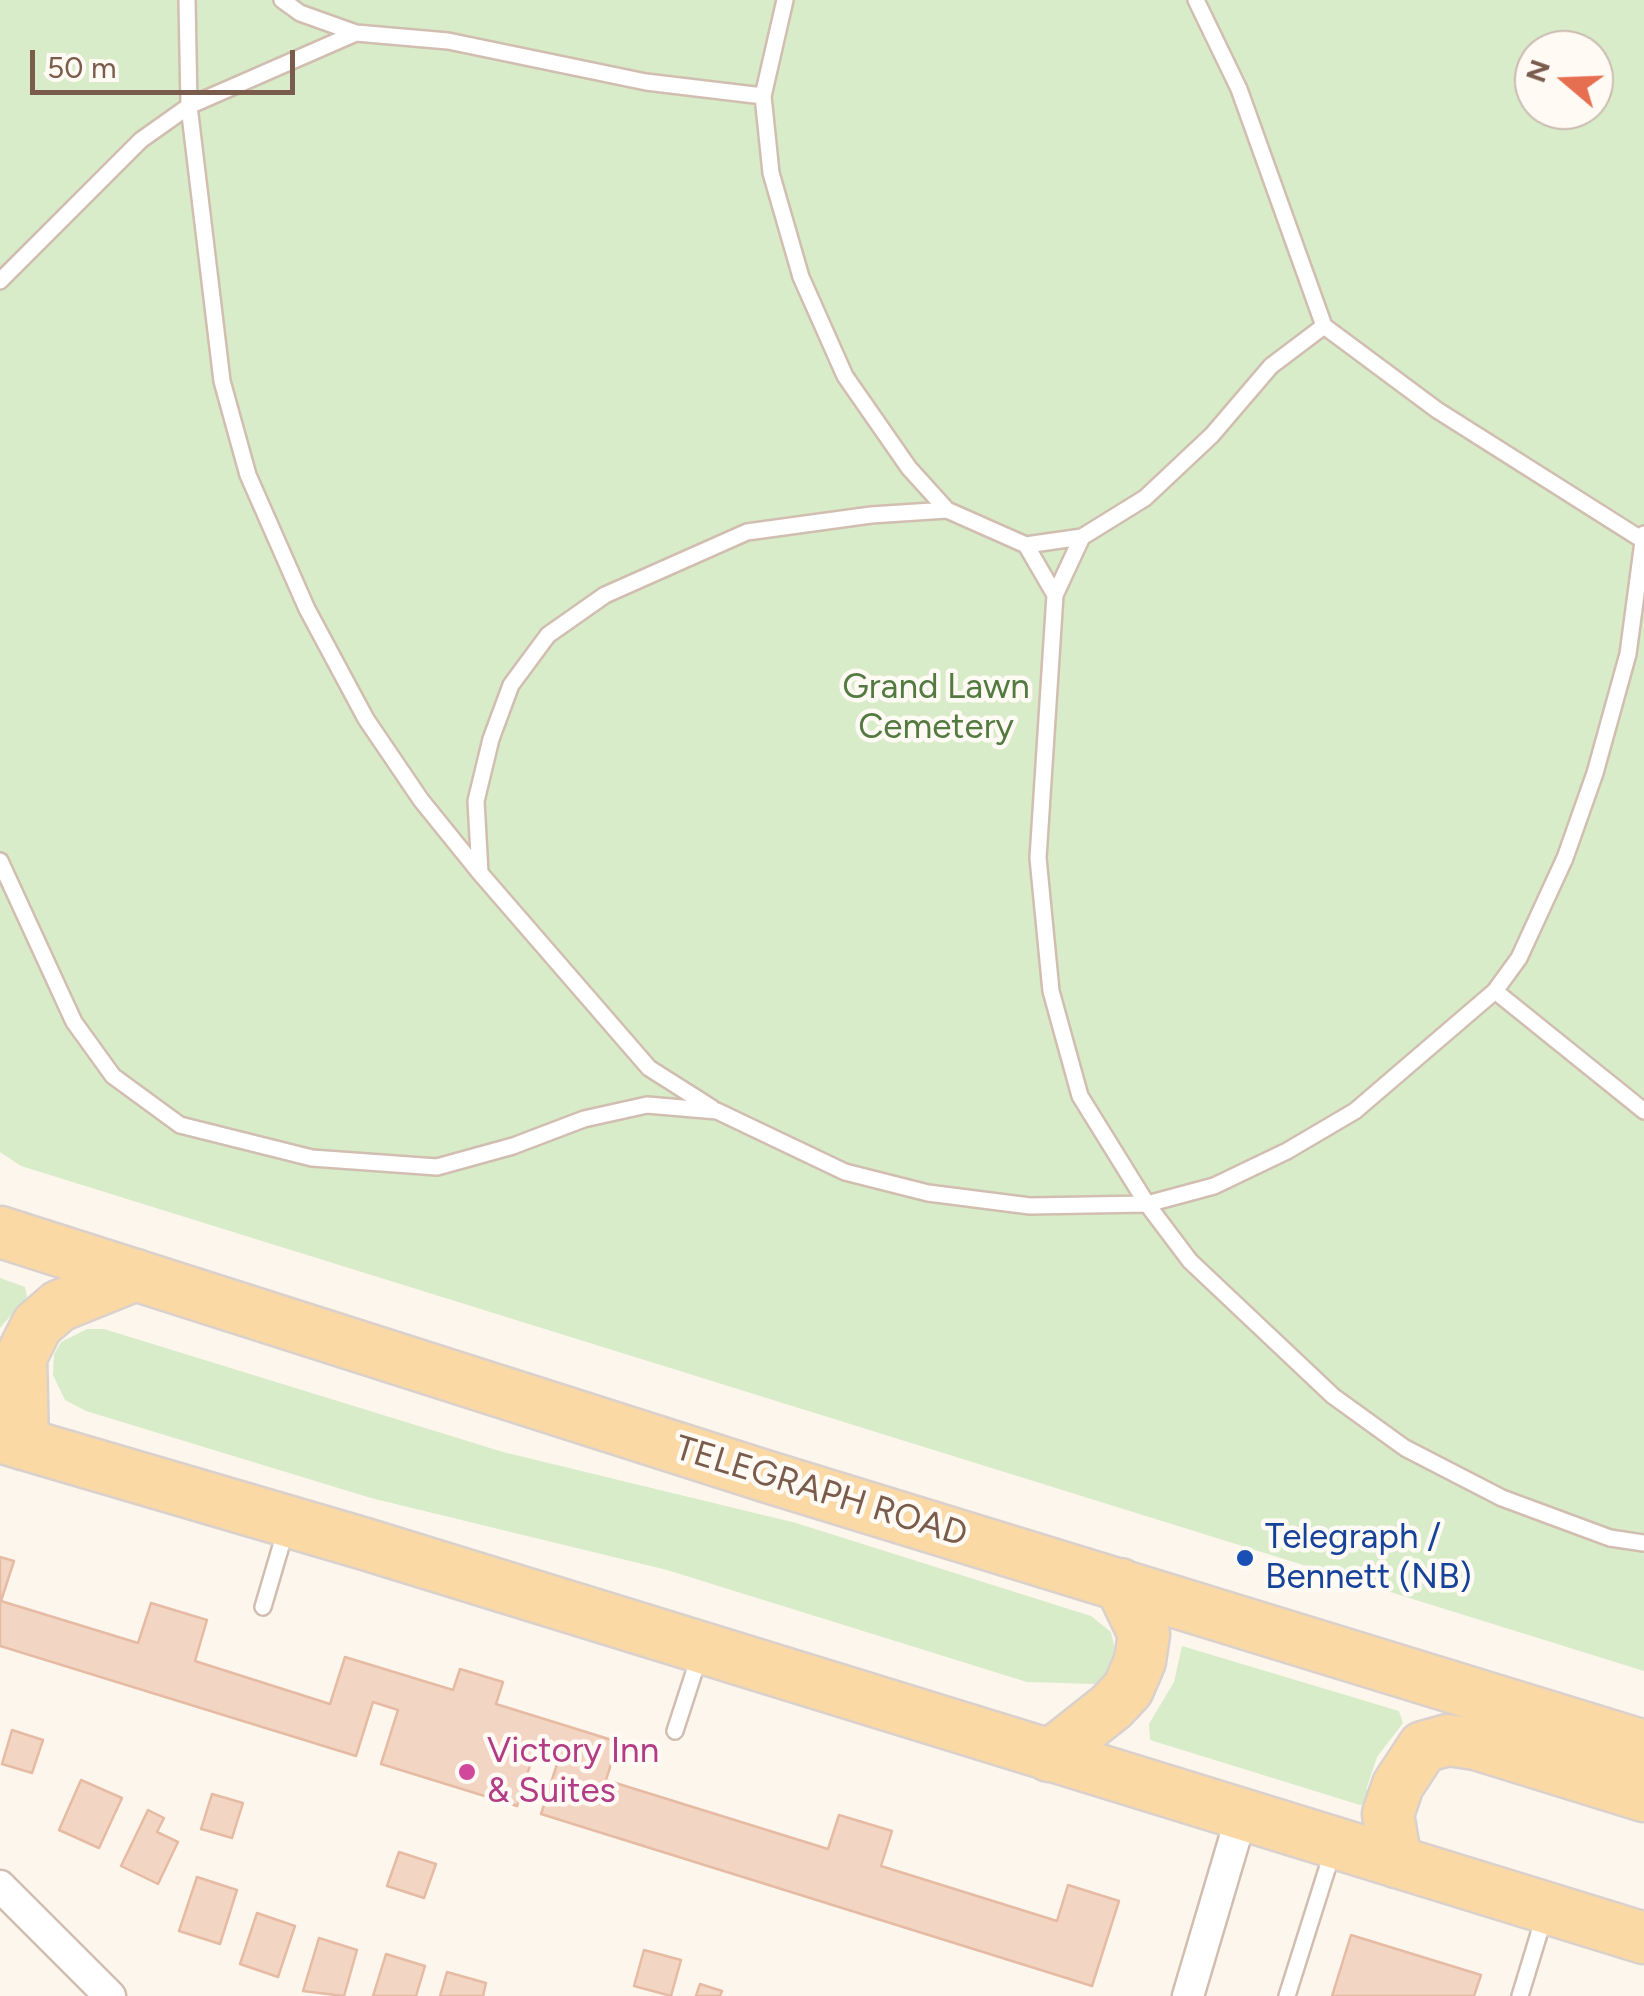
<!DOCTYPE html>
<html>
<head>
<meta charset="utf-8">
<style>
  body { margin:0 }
  #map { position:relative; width:1644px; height:1996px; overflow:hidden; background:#fdf6ec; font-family:Figtree,sans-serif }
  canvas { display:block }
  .north { position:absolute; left:1514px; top:30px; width:100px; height:100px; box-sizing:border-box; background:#fffaf3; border:2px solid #cabbb1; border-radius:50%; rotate:289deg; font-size:28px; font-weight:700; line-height:40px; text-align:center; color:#7a5c4d }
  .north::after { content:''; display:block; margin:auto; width:35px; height:45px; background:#e76f51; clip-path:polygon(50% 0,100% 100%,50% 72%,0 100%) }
  .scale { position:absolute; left:30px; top:50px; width:265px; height:45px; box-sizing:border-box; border:5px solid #7a5c4d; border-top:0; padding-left:12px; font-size:30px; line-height:35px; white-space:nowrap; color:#7a5c4d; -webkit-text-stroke:8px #fffaf3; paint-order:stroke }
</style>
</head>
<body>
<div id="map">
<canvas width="1644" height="1996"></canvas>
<div class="north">N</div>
<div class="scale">50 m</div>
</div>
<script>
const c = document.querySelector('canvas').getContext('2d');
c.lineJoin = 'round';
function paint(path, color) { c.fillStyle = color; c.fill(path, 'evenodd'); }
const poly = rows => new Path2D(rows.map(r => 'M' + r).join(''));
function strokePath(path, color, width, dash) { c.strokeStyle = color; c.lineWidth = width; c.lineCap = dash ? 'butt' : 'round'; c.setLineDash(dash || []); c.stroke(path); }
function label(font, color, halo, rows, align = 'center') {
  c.font = font + ' Figtree,sans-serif'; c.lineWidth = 9; c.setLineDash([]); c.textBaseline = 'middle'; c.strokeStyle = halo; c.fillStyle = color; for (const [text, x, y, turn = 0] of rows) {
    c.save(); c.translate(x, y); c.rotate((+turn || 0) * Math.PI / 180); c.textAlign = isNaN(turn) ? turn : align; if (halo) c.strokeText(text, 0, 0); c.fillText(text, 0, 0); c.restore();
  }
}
const green = poly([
  [0,0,1644,0,1644,1671,21,1166,0,1152],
  [1534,50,1594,50,1594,110,1534,110],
  [0,1278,25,1287,27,1297,0,1328],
  [87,1329,104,1329,503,1452,796,1523,1091,1616,1111,1632,1117,1658,1109,1675,1094,1684,1027,1682,667,1570,371,1498,86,1411,65,1400,53,1375,54,1354,61,1342],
  [1182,1646,1399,1711,1403,1723,1377,1757,1367,1787,1367,1803,1360,1805,1150,1740,1149,1724,1174,1682]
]);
const building = poly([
  [0,1557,14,1561,1,1601,138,1643,151,1603,207,1620,195,1661,330,1704,345,1657,453,1690,460,1669,503,1682,496,1704,612,1740,610,1743,617,1745,606,1780,828,1849,839,1815,892,1831,881,1866,1057,1921,1068,1885,1119,1901,1092,1986,541,1814,559,1758,535,1750,517,1806,381,1764,398,1710,373,1702,356,1756,0,1646,0,1557],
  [12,1730,43,1740,32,1773,2,1764,12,1730],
  [81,1780,122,1798,99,1848,59,1830,81,1780],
  [212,1794,243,1803,232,1838,201,1829,212,1794],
  [148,1810,164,1818,157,1832,178,1842,158,1884,121,1866,148,1810],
  [399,1852,436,1864,424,1898,387,1886,399,1852],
  [197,1877,237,1890,220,1944,179,1931,197,1877],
  [257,1913,295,1926,278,1977,240,1964,257,1913],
  [1351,1935,1481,1975,1474,1996,1332,1996,1351,1935],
  [319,1938,357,1950,344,1996,303,1991,319,1938],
  [644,1950,681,1960,671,1996,634,1986,644,1950],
  [386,1954,425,1966,416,1996,373,1996,386,1954],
  [447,1972,486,1983,483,1996,440,1996,447,1972],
  [700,1984,722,1991,720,1996,696,1996,700,1984]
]);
const service = poly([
  [187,0,189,106,222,381,248,475,307,609,366,719,421,800,480,873,649,1068,712,1108],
  [282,0,300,13,356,33,448,41,646,82,763,96],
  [785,0,763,96,771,173,801,277,845,376,909,468,947,510,1026,545,1055,595,1038,858,1051,991,1080,1096,1147,1204,1190,1261,1333,1396,1405,1448,1502,1498,1610,1538,1644,1543],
  [1196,0,1239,89,1324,326,1437,410,1644,541],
  [0,281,141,140,189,106,356,33],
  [1026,545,1082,537,1145,498,1212,435,1271,366,1324,326],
  [1055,595,1082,537],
  [0,861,74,1022,113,1076,180,1125,312,1158,437,1167,513,1146,584,1119,647,1105,717,1111,845,1172,928,1193,1030,1206,1147,1204,1214,1186,1287,1151,1355,1111,1495,991,1519,958,1565,858,1595,773,1628,654,1644,534],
  [480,873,476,801,491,739,511,685,548,635,605,595,747,532,871,515,947,510],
  [1495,991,1644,1111],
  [263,1607,286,1529],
  [675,1731,700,1654],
  [1287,1996,1334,1847],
  [1520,1996,1545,1914]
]);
const minor = poly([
  [0,1886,110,1996],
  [1188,1996,1242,1814]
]);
const primary = poly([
  [0,1232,768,1477,1644,1746],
  [0,1437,365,1544,1644,1938],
  [23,1444,21,1357,37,1325,59,1306,136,1275],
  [1049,1756,1111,1707,1128,1689,1140,1661,1144,1634,1120,1584],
  [1396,1862,1388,1814,1398,1785,1423,1747,1448,1740,1476,1744,1644,1796]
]);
const markers = [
  [1245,1558,10,"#1a4fb4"],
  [467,1772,10,"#d1479c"]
];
const parkNames = [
  ["Grand Lawn",936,688],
  ["Cemetery",936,728]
];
const streetNames = [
  ["TELEGRAPH ROAD",821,1492,17]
];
const transitNames = [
  ["Telegraph /",1265,1538],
  ["Bennett (NB)",1265,1578]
];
const hotelNames = [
  ["Victory Inn",487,1752],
  ["& Suites",487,1792]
];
paint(green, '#d8ecc9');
paint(building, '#f3d5c3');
strokePath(building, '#e6bba3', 2.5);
strokePath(service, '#d1beb0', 20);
strokePath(minor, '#d1beb0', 35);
strokePath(primary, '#dad1cd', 55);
strokePath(service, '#fff', 15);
strokePath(minor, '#fff', 30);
strokePath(primary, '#fbd9a5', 50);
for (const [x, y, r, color] of markers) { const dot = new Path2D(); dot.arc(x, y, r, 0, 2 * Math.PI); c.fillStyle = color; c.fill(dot); strokePath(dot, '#fffaf3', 4); }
label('35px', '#537a41', '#fffaf3', parkNames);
label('35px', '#7a5c4d', '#fffaf3', streetNames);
label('35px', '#164399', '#fffaf3', transitNames, 'left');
label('35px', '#b23c85', '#fffaf3', hotelNames, 'left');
</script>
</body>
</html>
